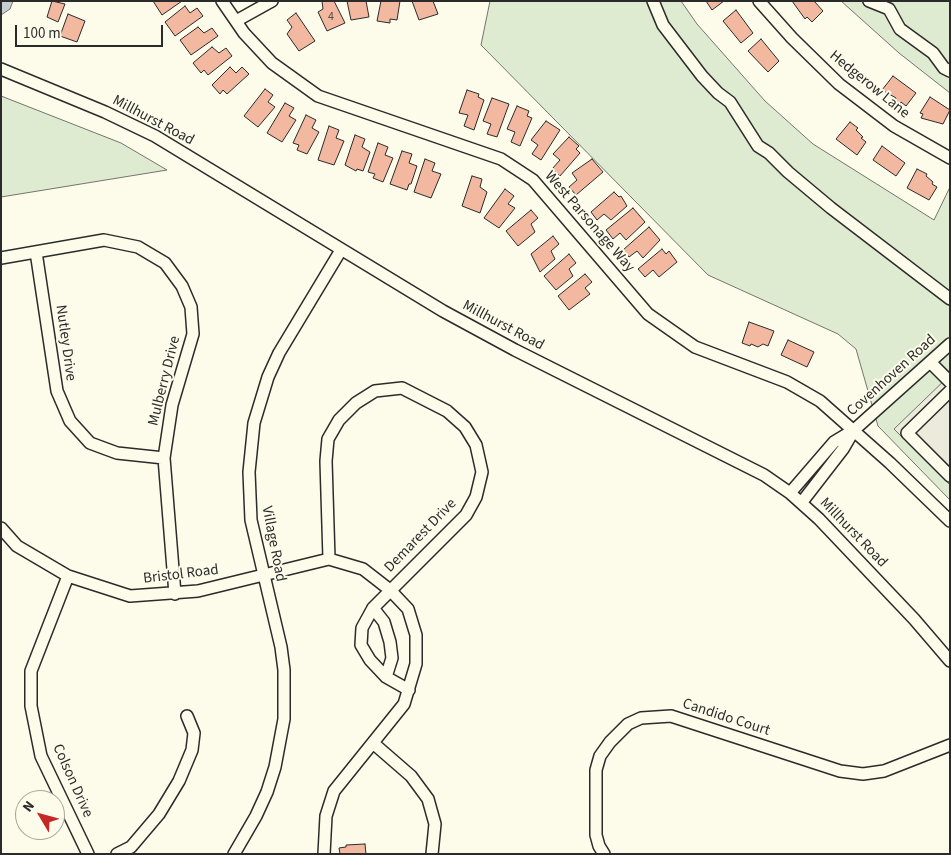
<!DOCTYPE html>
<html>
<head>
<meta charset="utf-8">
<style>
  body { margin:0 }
  #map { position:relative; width:951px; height:855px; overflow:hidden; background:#fdfbea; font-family:"Source Sans 3",sans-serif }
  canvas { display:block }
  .frame { position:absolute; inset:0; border:2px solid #2b2b2b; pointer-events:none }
  .north { position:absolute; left:15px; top:790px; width:50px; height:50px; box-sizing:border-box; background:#fdfbea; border:1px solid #a9a89e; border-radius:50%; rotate:307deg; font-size:14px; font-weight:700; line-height:20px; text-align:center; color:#2b2b2b }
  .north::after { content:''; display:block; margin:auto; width:18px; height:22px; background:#c62828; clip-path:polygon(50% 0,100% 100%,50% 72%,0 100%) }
  .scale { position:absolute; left:15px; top:25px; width:148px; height:22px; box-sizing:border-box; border:2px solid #2b2b2b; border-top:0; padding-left:6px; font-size:15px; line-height:18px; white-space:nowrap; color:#2b2b2b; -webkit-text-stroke:4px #fdfbea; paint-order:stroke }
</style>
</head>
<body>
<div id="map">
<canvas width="951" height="855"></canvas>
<div class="frame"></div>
<div class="north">N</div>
<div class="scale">100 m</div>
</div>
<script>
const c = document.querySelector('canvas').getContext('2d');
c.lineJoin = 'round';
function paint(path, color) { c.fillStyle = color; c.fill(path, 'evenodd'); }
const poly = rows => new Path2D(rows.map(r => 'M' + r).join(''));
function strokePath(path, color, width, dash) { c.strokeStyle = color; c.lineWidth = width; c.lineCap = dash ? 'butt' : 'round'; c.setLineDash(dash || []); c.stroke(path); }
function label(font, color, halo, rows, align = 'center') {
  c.font = font + ' "Source Sans 3",sans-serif'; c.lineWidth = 4; c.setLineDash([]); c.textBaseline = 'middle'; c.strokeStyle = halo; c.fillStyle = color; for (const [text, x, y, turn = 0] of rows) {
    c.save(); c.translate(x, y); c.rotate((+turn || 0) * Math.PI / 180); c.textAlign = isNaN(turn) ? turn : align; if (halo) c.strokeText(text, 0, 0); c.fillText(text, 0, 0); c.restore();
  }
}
const green = poly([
  [490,1,681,1,697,24,765,101,813,144,934,220,950,187,950,500,878,426,856,349,838,334,708,275,481,45,490,1],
  [841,1,950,1,950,93,899,53,841,1],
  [1,96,121,143,167,170,1,197,1,96]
]);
const parking = poly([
  [950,375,950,485,894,429,950,375]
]);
const water = poly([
  [1,1,13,1,10,9,1,15,1,1]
]);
const building = poly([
  [52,1,65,4,58,22,47,17,52,1],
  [153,1,182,1,162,15,153,1],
  [322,1,334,1,345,23,327,31,318,12,323,9,322,1],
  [347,1,366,1,369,17,351,20,347,1],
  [381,1,400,1,397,20,390,19,390,23,377,21,381,1],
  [412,1,433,1,438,14,419,20,412,1],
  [706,1,724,1,712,10,706,1],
  [792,1,814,1,823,11,812,22,807,17,805,19,792,1],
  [185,6,190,13,197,8,203,16,175,36,165,22,185,6],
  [736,10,753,33,741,43,723,21,736,10],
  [296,13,315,41,299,51,287,34,292,27,287,20,296,13],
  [68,14,85,21,77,42,60,36,68,14],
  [198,27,204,33,212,28,218,36,191,55,180,40,198,27],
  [761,39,779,61,768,72,748,51,761,39],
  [212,47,219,53,226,48,232,56,208,75,204,70,201,73,193,63,212,47],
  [230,67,236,73,242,67,249,74,227,94,223,90,220,94,212,85,230,67],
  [893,76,916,93,906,106,901,102,900,104,895,100,896,98,882,90,893,76],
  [265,89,273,95,268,102,275,107,258,127,244,116,265,89],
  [467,90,479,94,478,97,484,100,474,130,464,126,468,115,459,113,467,90],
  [930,97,950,110,943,124,921,118,923,114,920,113,930,97],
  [492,98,509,104,497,137,487,134,491,124,483,121,492,98],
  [285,103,294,108,289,116,296,120,282,142,267,133,285,103],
  [517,106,529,111,527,116,532,118,520,146,511,142,515,132,507,129,517,106],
  [306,115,316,120,312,128,319,132,307,154,297,150,299,145,293,143,306,115],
  [546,121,560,130,541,160,532,154,538,145,531,140,546,121],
  [850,122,858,128,856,130,863,137,861,138,866,142,857,155,836,139,850,122],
  [329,126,339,130,336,138,344,141,334,165,318,160,329,126],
  [355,135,365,139,362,147,370,152,363,171,357,169,356,171,345,165,355,135],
  [569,137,579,146,576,149,580,153,560,176,552,169,560,160,553,154,569,137],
  [378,143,388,147,385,155,393,158,383,182,373,178,375,174,368,172,378,143],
  [882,146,905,163,896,176,873,160,882,146],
  [402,151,412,154,409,163,417,166,411,184,409,184,407,190,390,184,402,151],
  [425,159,435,163,432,171,441,174,431,198,414,192,425,159],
  [592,159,603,172,576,195,569,187,577,180,572,173,592,159],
  [917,169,927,174,926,176,933,182,932,184,937,187,929,200,907,188,917,169],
  [472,176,482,179,480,187,487,192,480,213,462,206,472,176],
  [505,189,514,196,508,204,515,208,499,228,484,218,505,189],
  [614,192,619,197,621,196,627,206,611,220,604,214,597,220,591,212,614,192],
  [633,208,645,222,626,240,620,233,613,239,606,230,633,208],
  [531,210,538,218,531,224,535,232,518,246,506,231,531,210],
  [649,227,660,240,643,258,637,251,629,257,623,250,649,227],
  [553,236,559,244,551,251,555,259,540,272,531,254,553,236],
  [662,249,666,254,669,251,677,262,659,277,653,270,645,277,638,269,662,249],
  [569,254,576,263,569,269,573,276,556,290,544,276,569,254],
  [585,274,592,282,585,288,590,294,569,310,558,296,585,274],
  [749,322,774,331,768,346,763,344,758,347,751,344,750,346,742,343,749,322],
  [788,340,814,352,807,367,781,355,788,340],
  [365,844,366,854,340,854,339,848,346,847,346,845,365,844]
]);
const minor = poly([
  [222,1,244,33,272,63,318,96,501,159,533,180,648,314,695,347,787,382,820,401,890,463,950,521],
  [653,1,663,25,702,76,718,93,730,102,758,146,769,153,788,172,831,208,950,299],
  [759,1,792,38,839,84,894,126,950,158],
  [869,1,889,9,900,29,933,53,944,68,950,71],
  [236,21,272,1],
  [1,69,105,112,155,136,443,311,515,350,764,475,790,493,819,519,914,619,950,661],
  [36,252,57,391,70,421,90,443,117,453,164,458],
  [1,258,104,240,138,247,165,263,182,286,191,307,193,334,172,405,164,458,175,594],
  [930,362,950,382],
  [950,391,907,433,950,476],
  [854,430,950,344],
  [790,493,834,442,854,430,843,449,802,502],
  [1,528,17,546,68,576,130,596,198,591,329,559,363,569,390,590,408,609,416,635,416,664,404,704,334,791,326,816,324,854],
  [329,559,326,461,328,439,339,420,356,403,375,391,402,388,447,411,465,427,476,445,482,472,476,497,466,515,373,608,362,628,361,645,370,660,386,677,409,690],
  [68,576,31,671,31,706,41,756,88,854],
  [373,608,384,622,390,642,392,658,386,677],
  [373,743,411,776,428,799,435,824,432,854],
  [117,854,131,847,159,814,179,781,192,750,194,733,187,716],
  [234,854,256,816,267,792,275,767,284,719,284,670,281,647,251,520,249,472,254,423,268,377,279,353,341,250],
  [604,854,599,846,596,835,596,770,600,756,610,742,628,724,641,718,671,716,840,771,863,774,884,771,950,745]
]);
const numberNames = [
  ["4",331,17]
];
const streetNames = [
  ["Hedgerow Lane",869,85,39],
  ["Millhurst Road",153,121,28],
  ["West Parsonage Way",589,222,49],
  ["Millhurst Road",503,326,28],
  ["Nutley Drive",65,343,82],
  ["Covenhoven Road",892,376,-42],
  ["Mulberry Drive",165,381,-76],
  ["Millhurst Road",853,533,46],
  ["Demarest Drive",421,536,-46],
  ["Village Road",273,544,79],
  ["Bristol Road",181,575,-7],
  ["Candido Court",726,718,18],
  ["Colson Drive",72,781,66]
];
paint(green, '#deebd1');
strokePath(green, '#74746e', 1);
paint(parking, '#eceadb');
strokePath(parking, '#74746e', 1);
paint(water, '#c7d0d0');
strokePath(water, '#74746e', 1);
paint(building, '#f2b8a0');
strokePath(building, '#2b2b2b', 1);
strokePath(minor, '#2b2b2b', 14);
strokePath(minor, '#fdfbea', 11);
label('12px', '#5d4e48', null, numberNames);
label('15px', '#2b2b2b', '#fdfbea', streetNames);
</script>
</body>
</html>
